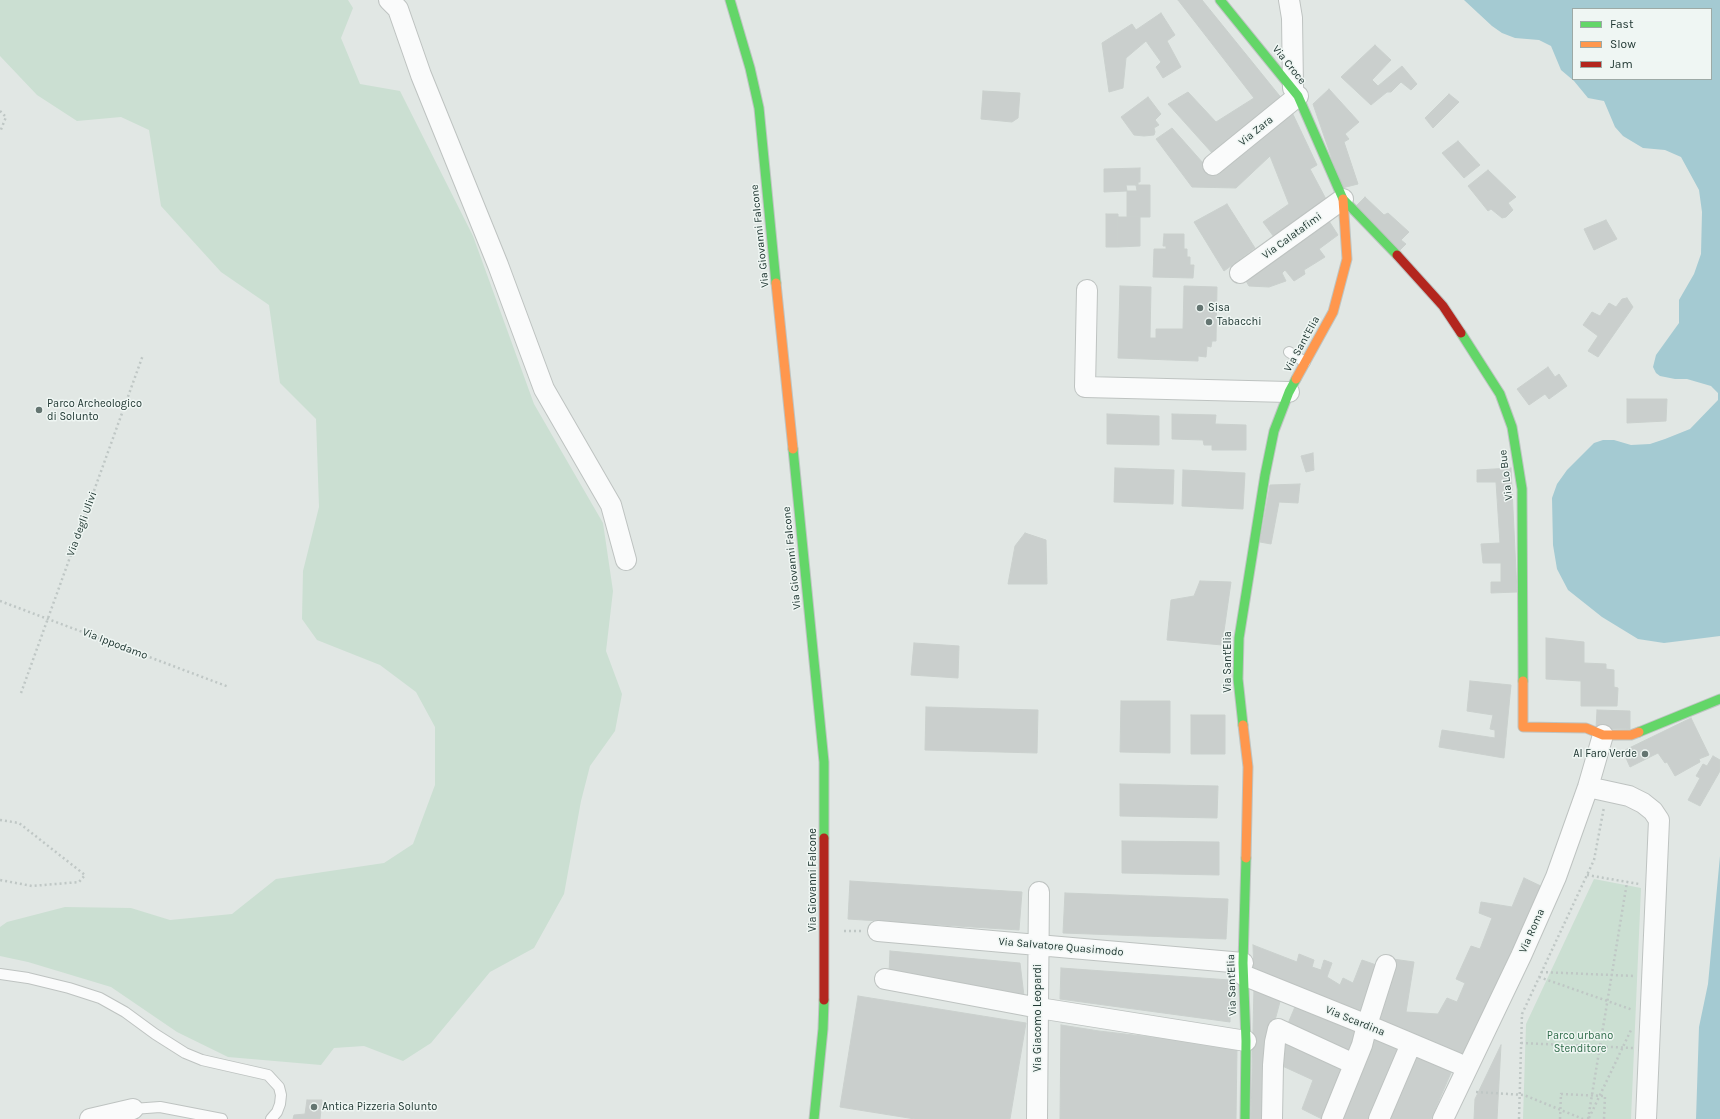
<!DOCTYPE html>
<html>
<head>
<meta charset="utf-8">
<style>
  body { margin:0 }
  #map { position:relative; width:1720px; height:1119px; overflow:hidden; background:#e1e7e4; font-family:Karla,sans-serif }
  canvas { display:block }
  .legend { position:absolute; left:1572px; top:8px; width:140px; height:72px; box-sizing:border-box; background:#eff6f3; border:1px solid #9daaa6; margin:0; padding:5px 7px; list-style:none; font-size:12px; color:#213833 }
  .legend li { display:flex; align-items:center; gap:8px; height:20px }
  .legend b { width:20px; border:1px solid #9daaa6 }
</style>
</head>
<body>
<div id="map">
<canvas width="1720" height="1119"></canvas>
<ul class="legend">
<li><b style="height:5px;background:#63d668"></b>Fast</li>
<li><b style="height:5px;background:#ff974d"></b>Slow</li>
<li><b style="height:5px;background:#b3261e"></b>Jam</li>
</ul>
</div>
<script>
const c = document.querySelector('canvas').getContext('2d');
c.lineJoin = 'round';
function paint(path, color) { c.fillStyle = color; c.fill(path, 'evenodd'); }
const poly = rows => new Path2D(rows.map(r => 'M' + r).join(''));
function strokePath(path, color, width, dash) { c.strokeStyle = color; c.lineWidth = width; c.lineCap = dash ? 'butt' : 'round'; c.setLineDash(dash || []); c.stroke(path); }
function label(font, color, halo, rows, align = 'center') {
  c.font = font + ' Karla,sans-serif'; c.lineWidth = 3; c.setLineDash([]); c.textBaseline = 'middle'; c.strokeStyle = halo; c.fillStyle = color; for (const [text, x, y, turn = 0] of rows) {
    c.save(); c.translate(x, y); c.rotate((+turn || 0) * Math.PI / 180); c.textAlign = isNaN(turn) ? turn : align; if (halo) c.strokeText(text, 0, 0); c.fillText(text, 0, 0); c.restore();
  }
}
const green = poly([
  [0,0,348,0,353,8,341,38,360,84,400,91,473,236,534,404,603,523,613,591,606,651,622,694,615,731,590,766,581,801,564,894,534,948,490,972,431,1043,403,1061,364,1046,334,1048,321,1065,228,1057,177,1032,111,987,28,962,0,956,0,927,7,922,65,907,131,908,170,920,232,914,276,879,384,863,413,844,435,785,435,727,416,692,380,665,317,640,302,619,303,571,319,507,316,419,280,383,269,305,221,272,161,206,149,130,121,117,77,121,37,95,0,56],
  [1594,879,1641,888,1631,1119,1523,1119,1526,1024]
]);
const water = poly([
  [1464,0,1720,0,1720,636,1664,643,1638,639,1602,617,1568,590,1557,569,1553,545,1552,498,1557,484,1567,470,1594,443,1603,440,1614,440,1631,445,1650,444,1665,439,1690,429,1718,400,1718,393,1711,386,1687,379,1675,379,1660,376,1656,373,1653,367,1656,355,1679,323,1679,300,1694,274,1701,254,1702,212,1699,190,1681,157,1665,150,1643,148,1623,136,1615,127,1604,101,1588,98,1574,81,1561,70,1551,46,1539,40,1515,38,1502,33,1492,26],
  [1573,9,1711,9,1711,79,1573,79],
  [1720,856,1720,1119,1696,1119,1699,1027,1708,984]
]);
const building = poly([
  [1178,0,1202,0,1283,100,1213,154,1168,104,1188,92,1216,122,1254,98,1178,0],
  [1161,13,1175,35,1167,41,1181,67,1163,78,1156,67,1161,62,1146,41,1126,58,1123,88,1109,92,1102,43,1132,24,1136,30,1161,13],
  [1375,45,1391,60,1372,80,1378,86,1402,66,1417,84,1411,90,1401,82,1391,92,1387,92,1371,105,1341,77,1375,45],
  [1329,89,1359,122,1345,134,1349,139,1344,142,1358,184,1342,188,1313,104,1329,89],
  [983,91,1020,93,1018,118,1012,122,981,119,983,91],
  [1449,94,1459,102,1433,128,1425,118,1449,94],
  [1148,97,1161,114,1155,120,1159,125,1154,128,1155,132,1154,135,1144,136,1134,135,1121,117,1148,97],
  [1290,108,1317,165,1310,169,1327,201,1274,237,1263,222,1289,204,1270,156,1236,188,1192,187,1156,139,1172,128,1211,172,1290,108],
  [1458,141,1480,165,1464,178,1442,153,1458,141],
  [1140,168,1140,182,1138,182,1138,185,1126,185,1127,191,1104,192,1104,169,1140,168],
  [1488,170,1516,197,1508,203,1513,210,1506,217,1502,218,1491,209,1488,211,1468,186,1488,170],
  [1136,185,1150,185,1150,217,1127,217,1127,191,1137,191,1136,185],
  [1365,197,1384,215,1388,213,1409,232,1401,240,1406,244,1400,250,1355,207,1365,197],
  [1227,204,1255,248,1224,271,1194,222,1227,204],
  [1106,214,1118,214,1118,247,1106,247,1106,214],
  [1118,217,1140,217,1140,246,1118,247,1118,217],
  [1606,220,1617,239,1594,250,1584,229,1606,220],
  [1329,221,1338,235,1319,249,1325,257,1304,270,1305,274,1294,281,1285,270,1282,273,1286,281,1269,287,1249,286,1243,276,1329,221],
  [1164,234,1184,234,1184,249,1187,249,1187,257,1190,257,1190,265,1194,265,1193,278,1153,277,1154,249,1166,249,1166,246,1163,246,1164,234],
  [1120,286,1151,287,1150,338,1156,338,1156,329,1183,329,1184,286,1217,287,1216,341,1212,341,1211,347,1207,346,1206,357,1198,356,1198,361,1118,358,1120,286],
  [1627,298,1633,307,1598,357,1588,351,1598,336,1583,325,1592,312,1600,316,1609,303,1616,307,1622,299,1627,298],
  [1548,367,1555,377,1559,374,1567,386,1549,399,1545,394,1529,405,1517,389,1548,367],
  [1627,399,1667,399,1666,421,1627,423,1627,399],
  [1107,414,1159,416,1159,445,1107,444,1107,414],
  [1172,414,1216,415,1215,424,1246,425,1246,450,1212,450,1212,445,1204,445,1203,440,1172,439,1172,414],
  [1313,453,1314,470,1306,472,1301,456,1313,453],
  [1115,468,1174,470,1173,504,1114,502,1115,468],
  [1511,468,1517,592,1491,593,1491,582,1501,582,1501,563,1483,563,1481,544,1500,543,1496,482,1477,482,1477,470,1511,468],
  [1183,470,1245,473,1243,509,1182,506,1183,470],
  [1300,484,1298,503,1279,502,1271,544,1260,542,1270,485,1300,484],
  [1025,533,1046,540,1047,584,1008,584,1015,546,1025,533],
  [1200,581,1231,582,1222,645,1167,640,1171,600,1194,596,1200,581],
  [1546,638,1584,642,1584,663,1606,664,1606,669,1614,670,1614,687,1618,688,1617,706,1581,706,1581,681,1546,679,1546,638],
  [914,643,959,646,958,678,911,675,914,643],
  [1470,681,1511,685,1504,758,1439,747,1442,730,1495,738,1495,730,1490,729,1493,715,1467,711,1470,681],
  [1121,701,1170,701,1170,753,1120,752,1121,701],
  [926,707,1038,710,1037,753,925,750,926,707],
  [1597,710,1630,711,1630,729,1596,728,1597,710],
  [1191,715,1225,715,1225,754,1191,754,1191,715],
  [1691,718,1709,755,1699,759,1700,762,1675,776,1667,762,1665,763,1658,753,1630,767,1623,751,1691,718],
  [1713,756,1720,760,1720,771,1700,806,1688,800,1700,778,1696,776,1703,764,1707,766,1713,756],
  [1120,784,1218,786,1217,818,1120,816,1120,784],
  [1122,841,1219,842,1219,875,1122,873,1122,841],
  [1524,878,1545,888,1508,959,1508,963,1461,1057,1377,1022,1393,959,1414,962,1406,1012,1438,1014,1447,998,1457,1002,1465,983,1456,979,1471,946,1480,949,1492,918,1479,913,1481,902,1512,907,1524,878],
  [850,881,1022,892,1019,930,848,919,850,881],
  [1065,893,1228,899,1226,939,1063,933,1065,893],
  [1253,945,1297,962,1299,954,1314,960,1312,967,1321,970,1324,960,1332,963,1327,977,1340,985,1343,978,1353,983,1362,960,1382,967,1364,1011,1358,1013,1254,975,1253,945],
  [890,951,1020,963,1024,996,889,973,890,951],
  [1061,968,1230,980,1230,1022,1060,999,1061,968],
  [1254,986,1281,998,1274,1024,1269,1022,1268,1119,1251,1119,1254,986],
  [858,996,1026,1023,1010,1119,915,1119,840,1107,858,996],
  [1297,1002,1359,1029,1349,1054,1287,1026,1297,1002],
  [1061,1025,1099,1031,1237,1047,1236,1119,1060,1119,1061,1025],
  [1372,1033,1401,1045,1373,1119,1340,1119,1372,1033],
  [1287,1039,1350,1066,1327,1119,1322,1119,1302,1109,1313,1080,1278,1064,1287,1039],
  [1501,1045,1497,1119,1474,1119,1475,1099,1501,1045],
  [1413,1051,1453,1068,1431,1119,1385,1119,1413,1051],
  [307,1100,322,1100,320,1119,293,1119,294,1115,305,1114,307,1100]
]);
const path = poly([
  [0,111,6,117,0,132],
  [0,601,229,687],
  [21,693,143,355],
  [0,820,19,823,85,875,79,882,32,886,0,880],
  [1587,875,1639,884],
  [844,931,861,931],
  [1541,972,1635,976],
  [1539,977,1633,1010],
  [1521,1043,1633,1048],
  [1476,1092,1524,1095,1583,1119],
  [1589,1118,1631,1030],
  [1519,1119,1522,1014,1594,860,1604,807],
  [1560,1119,1561,1094,1605,1096,1604,1119],
  [1588,1119,1627,882]
]);
const lane = poly([
  [1289,352,1305,362],
  [0,974,28,978,69,988,100,998,125,1012,155,1034,185,1053,202,1060,268,1075,279,1087,281,1095,280,1104,277,1112,271,1119],
  [133,1109,160,1107,222,1119]
]);
const street = poly([
  [389,0,398,9,421,75,498,265,544,389,611,505,626,560],
  [1289,0,1292,18,1293,88],
  [1213,165,1298,96],
  [1240,273,1343,199],
  [1087,290,1085,387,1289,392],
  [1588,787,1629,796,1643,803,1653,811,1659,820,1646,1119],
  [878,931,1243,963],
  [1243,975,1367,1025,1457,1063,1466,1068],
  [885,979,1039,1008,1246,1041],
  [90,1119,133,1109],
  [1037,1119,1039,892],
  [1272,1119,1273,1065,1275,1042,1278,1029,1354,1064],
  [1332,1119,1362,1045,1367,1025,1386,965],
  [1379,1119,1411,1044],
  [1443,1119,1521,956,1556,877,1588,787,1603,735]
]);
const fast = poly([
  [730,0,750,68,759,108,776,283],
  [1220,0,1298,96,1343,199,1397,255],
  [1461,333,1500,394,1512,427,1522,489,1523,681],
  [793,449,824,762,824,838],
  [1243,725,1238,679,1239,638,1265,475,1274,431,1289,392,1296,379],
  [1639,732,1720,699],
  [814,1119,823,1029,824,1000],
  [1245,1119,1246,1041,1243,963,1246,858]
]);
const slow = poly([
  [776,283,793,449],
  [1296,379,1333,312,1347,259,1343,199],
  [1523,681,1523,727,1586,728,1603,735,1631,735,1639,732],
  [1243,725,1248,767,1246,858]
]);
const jam = poly([
  [1397,255,1443,306,1461,333],
  [824,1000,824,838]
]);
const markers = [
  [1200,308,4,"#647571"],
  [1209,322,4,"#647571"],
  [39,410,4,"#647571"],
  [1645,754,4,"#647571"],
  [314,1107,4,"#647571"]
];
const streetNames = [
  ["Via Croce",1289,65,51],
  ["Via Zara",1256,131,-39],
  ["Via Giovanni Falcone",760,236,-96],
  ["Via Calatafimi",1292,236,-36],
  ["Via Sant'Elia",1302,344,-61],
  ["Via Lo Bue",1506,475,-97],
  ["Via degli Ulivi",82,524,-70],
  ["Via Giovanni Falcone",792,558,-96],
  ["Via Ippodamo",115,644,21],
  ["Via Sant'Elia",1228,662,-90],
  ["Via Giovanni Falcone",813,880,-90],
  ["Via Roma",1532,931,-66],
  ["Via Salvatore Quasimodo",1061,947,5],
  ["Via Sant'Elia",1232,985,-92],
  ["Via Giacomo Leopardi",1038,1018,-90],
  ["Via Scardina",1355,1021,22]
];
const poiNames = [
  ["Sisa",1208,308],
  ["Tabacchi",1217,322],
  ["Parco Archeologico",47,404],
  ["di Solunto",47,417],
  ["Al Faro Verde",1637,754,"right"],
  ["Antica Pizzeria Solunto",322,1107]
];
const parkNames = [
  ["Parco urbano",1580,1036],
  ["Stenditore",1580,1049]
];
paint(green, '#cbdfd2');
paint(water, '#a4cad2');
paint(building, '#cacfcd');
strokePath(building, '#cad0cd', 1);
strokePath(lane, '#bec3c1', 12);
strokePath(street, '#bec3c1', 22);
strokePath(fast, '#bec4c2', 11);
strokePath(slow, '#bec4c2', 11);
strokePath(jam, '#bec4c2', 11);
strokePath(path, '#bfc7c5', 2.5, [2, 3]);
strokePath(lane, '#fafbfb', 10);
strokePath(street, '#fafbfb', 20);
strokePath(fast, '#63d668', 9);
strokePath(slow, '#ff974d', 9);
strokePath(jam, '#b3261e', 9);
for (const [x, y, r, color] of markers) { const dot = new Path2D(); dot.arc(x, y, r, 0, 2 * Math.PI); c.fillStyle = color; c.fill(dot); strokePath(dot, '#eff6f3', 1.5); }
label('11px', '#213833', '#eff6f3', streetNames);
label('11px', '#213833', '#eff6f3', poiNames, 'left');
label('11px', '#2e6b49', '#eff6f3', parkNames);
</script>
</body>
</html>
